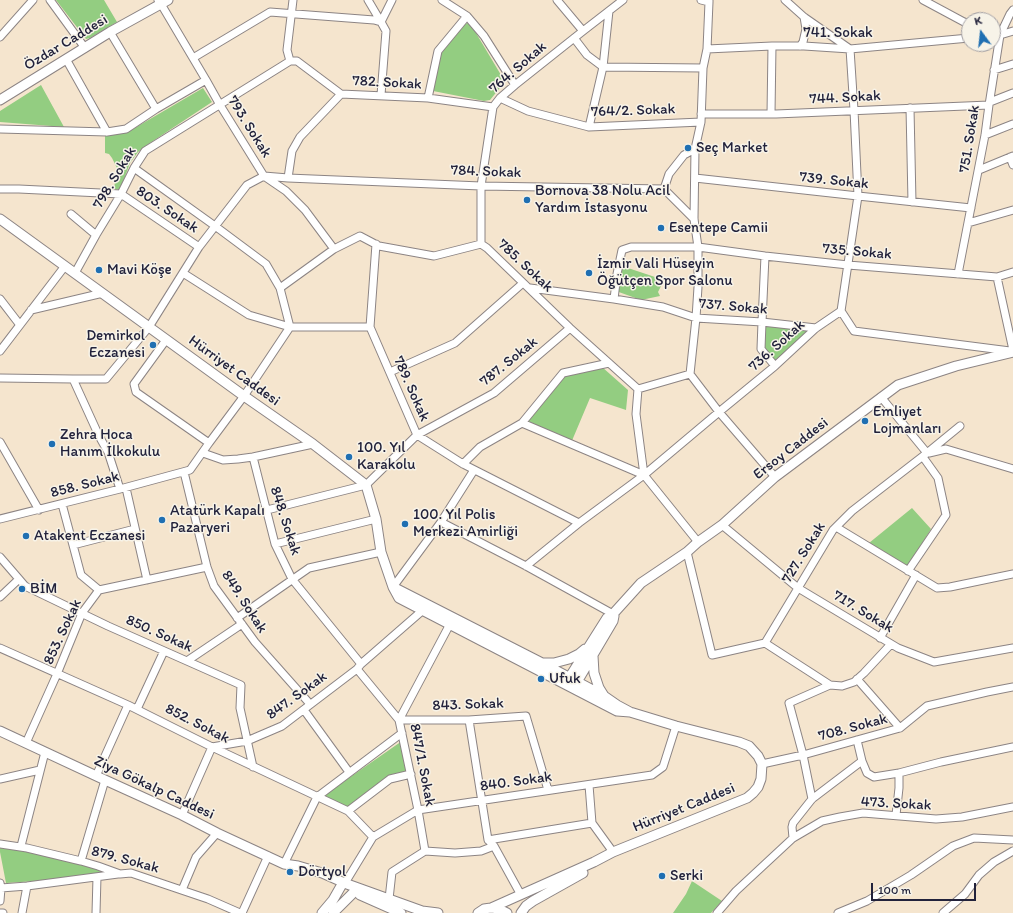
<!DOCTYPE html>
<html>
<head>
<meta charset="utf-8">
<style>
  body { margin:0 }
  #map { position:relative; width:1013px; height:913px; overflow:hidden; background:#f5e5ce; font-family:Itim,sans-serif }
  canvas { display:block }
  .north { position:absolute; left:961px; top:12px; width:40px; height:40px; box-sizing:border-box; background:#f7f3e8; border:1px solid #a29fa3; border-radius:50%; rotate:345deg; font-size:11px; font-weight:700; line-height:16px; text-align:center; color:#22223b }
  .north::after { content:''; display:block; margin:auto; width:14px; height:18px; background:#1f6fb2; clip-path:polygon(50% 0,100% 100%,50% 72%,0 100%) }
  .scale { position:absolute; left:871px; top:883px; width:105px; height:18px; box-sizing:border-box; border:2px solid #22223b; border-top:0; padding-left:5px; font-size:12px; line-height:14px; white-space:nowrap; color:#22223b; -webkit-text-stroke:3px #f7f3e8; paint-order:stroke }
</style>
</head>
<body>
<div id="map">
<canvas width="1013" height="913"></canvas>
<div class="north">K</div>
<div class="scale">100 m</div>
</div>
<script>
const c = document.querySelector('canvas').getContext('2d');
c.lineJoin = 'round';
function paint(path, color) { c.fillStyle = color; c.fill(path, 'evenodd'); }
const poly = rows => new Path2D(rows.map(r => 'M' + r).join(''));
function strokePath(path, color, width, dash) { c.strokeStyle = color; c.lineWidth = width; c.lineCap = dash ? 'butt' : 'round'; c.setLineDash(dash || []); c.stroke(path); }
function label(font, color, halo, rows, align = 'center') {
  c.font = font + ' Itim,sans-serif'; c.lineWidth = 3; c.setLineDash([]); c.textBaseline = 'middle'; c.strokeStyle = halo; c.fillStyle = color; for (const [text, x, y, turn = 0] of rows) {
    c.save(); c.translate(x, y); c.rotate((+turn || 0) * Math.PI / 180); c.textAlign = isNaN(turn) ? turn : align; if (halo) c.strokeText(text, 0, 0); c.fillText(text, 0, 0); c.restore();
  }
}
const green = poly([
  [56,0,104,0,117,22,90,38,86,39],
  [467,23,471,25,473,28,501,75,503,83,499,89,490,100,484,101,433,91,432,89,440,53,463,26],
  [41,85,64,127,0,122,0,111],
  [203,88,212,102,150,143,138,152,130,163,120,190,114,189,117,168,112,158,109,154,105,153,105,135,124,133,133,129],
  [623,252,625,267,664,280,658,292,660,296,641,300,616,291],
  [764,325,810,330,775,364,764,348],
  [602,367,628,390,626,410,590,398,571,443,524,423,563,376],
  [912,508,931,529,908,566,869,543],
  [402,741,408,772,347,808,323,796],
  [0,847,20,848,80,862,110,873,97,877,6,883,0,852],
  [692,881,722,901,711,913,673,913,686,894]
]);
const minor = poly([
  [50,0,85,48],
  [158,0,161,4,206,80,220,105,264,176,286,191,305,210,334,249],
  [368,0,381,22],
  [442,0,467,16,484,36,515,85],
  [557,0,583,31],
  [701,0,709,2],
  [709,0,709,2,707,49,703,68,701,122,695,149,694,219,698,247,698,287,696,318,690,374,719,412,775,477],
  [923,0,964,22,969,24],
  [110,32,156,109],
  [993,36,1000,35,1013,31],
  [0,37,33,0],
  [574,38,587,55,603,67,703,68],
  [800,46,803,42,806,29,804,17],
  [707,49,772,46,804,46,850,49,969,38],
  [193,58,270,12,374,20,381,22],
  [66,59,107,132],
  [290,61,297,61,341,94,428,98,493,107],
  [290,61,287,50,293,0],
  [994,70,1013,64],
  [381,95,386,31,381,22,392,0],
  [428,98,438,51,467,16],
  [500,98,528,111,589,127,701,122],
  [990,102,1013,93],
  [910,108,912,202],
  [701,114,776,114,989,105],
  [771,114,772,46],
  [589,127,603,67,609,11],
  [0,129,107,132,126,129,156,109,206,80],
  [985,135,1013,124],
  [1010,157,1013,165],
  [979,170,1013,156],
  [264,176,288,178,481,186,664,189,694,219],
  [288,178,292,151,300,137,341,94],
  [695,178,858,196,971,208],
  [0,189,19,189,121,194,199,247],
  [664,189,669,174,684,155,695,149],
  [71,214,96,235],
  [968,223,1013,210],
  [376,244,370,327,417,435,463,464,579,523],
  [481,244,481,186,493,107,500,98,515,85,583,31,623,0],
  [765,256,762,322,761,349,775,366],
  [75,273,96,235,121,194,134,168,145,151,290,61],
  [183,273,249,315,290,327,370,327],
  [958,274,985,135,989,105,1000,35,1010,14,1013,10],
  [997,277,1013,350],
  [280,288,334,249,360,236,379,246,434,256,481,244,487,248,570,328,638,389,690,374],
  [530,288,614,299,663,307,696,318,762,322,816,328],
  [0,299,20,325],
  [614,299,617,274,622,250,631,247,698,247,765,256,848,265,997,277,1013,272],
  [31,310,103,293],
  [841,311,854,331,1010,351],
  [166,340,134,384,136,392,209,443],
  [0,351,65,266],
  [390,372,455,343,523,283],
  [0,378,73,379,99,436,108,452,120,489],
  [73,379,106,379,149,327,199,247,247,185,264,176],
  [638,389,636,414,644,475],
  [881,397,927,453],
  [522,423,563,373,609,363],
  [0,442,39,510],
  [203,453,223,460,238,459,253,457,313,444],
  [929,453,946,449,1013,469],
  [253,457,275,544,292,579,361,664],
  [463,464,480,447,522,423,644,475,698,542],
  [184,472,207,567,214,586,255,642,310,704],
  [126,488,147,580],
  [62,504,81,575,99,590],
  [267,510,366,485,417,435,494,393,570,328],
  [0,519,120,489,190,470,209,443,244,396,290,327,280,288,266,264,215,226,134,168],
  [441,522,526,566,613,614],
  [722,525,798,588,898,648,934,662,1013,648],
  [836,527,937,588,950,587,1013,574],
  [275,544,376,519],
  [73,545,135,529],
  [687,552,712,655,765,643,833,530,852,511,927,453,960,426],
  [0,557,19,579],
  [526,566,579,523,644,475,719,412,775,366,816,328,841,311,858,196,854,110,850,49,804,17,785,0],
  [908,571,946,515,938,478,923,457],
  [393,587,441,522,474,470],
  [0,597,19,579,25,586,108,626,241,685,240,708,253,767],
  [237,618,309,568,381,552],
  [880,638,916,575],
  [765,643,830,685,842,686,854,682,864,673,891,644],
  [0,648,128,705,212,747,348,811,373,837],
  [187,661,242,624],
  [357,669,399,720,469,720,526,716,548,790],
  [857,679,900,728],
  [137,709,164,651],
  [304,710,349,772],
  [469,720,488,840,494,846,521,895],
  [857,740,862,761,867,773,874,777,899,773,941,762,1013,747],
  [26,743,57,674,82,613,99,590,207,567],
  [762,764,803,755,900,728,927,706,987,692,1013,687],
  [96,776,128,705],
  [0,779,40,770],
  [589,785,592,823,613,852],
  [812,799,803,755,789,703,830,685],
  [348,811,390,779,411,774],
  [182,815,212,747,247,741,282,726,357,669,361,664,423,610],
  [896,815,899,788,899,773],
  [793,838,792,827,793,823,812,799,862,761],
  [488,840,592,823],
  [0,844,27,848,81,861,98,866,120,874,131,873,208,899,240,913],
  [21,846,45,752],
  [425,851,418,810,399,720,450,624],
  [81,861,105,780],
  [284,864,317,797,402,733],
  [0,883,1,888,0,901],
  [341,886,345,883,373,837,418,810,652,775,663,767,676,726],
  [1,888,27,886,118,874],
  [182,890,196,857,217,833],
  [389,899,392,872,425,851,455,853,481,851,494,846],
  [0,913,3,913],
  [22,913,27,886],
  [96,913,97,877],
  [242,913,268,856],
  [717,913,736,891,793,838,822,821,840,817,863,813,936,819,962,817,1013,807],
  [838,913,867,901,911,875,953,846,974,838,1013,840],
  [943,913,965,894,979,875,994,862,1013,851]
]);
const major = poly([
  [0,100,110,32,168,0],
  [0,219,244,396,313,444,366,485,376,519,381,552,393,587,399,598,617,711,630,712],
  [393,587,542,663,604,696,617,705,630,712,676,726,739,742,749,746,758,756,762,764,761,779,758,787,753,793,747,798,613,852,594,862,491,908],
  [593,656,594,673,599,688,604,696],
  [543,663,554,663,569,659,579,654,585,649],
  [566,683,607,618,613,614,641,583,687,552,698,542,722,525,775,477,898,385,956,366,1013,352],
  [574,687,613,621,614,616,613,614],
  [0,731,105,780,182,815,217,833,284,864,298,866,322,873,347,884,422,911,438,913],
  [360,895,401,913],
  [322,913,333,900,341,886],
  [333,913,354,892],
  [478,913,484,909,491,908,499,909,507,913],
  [521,913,526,906,533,901,583,873]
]);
const markers = [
  [688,148,4,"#1f6fb2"],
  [527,200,4,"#1f6fb2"],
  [661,228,4,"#1f6fb2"],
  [99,270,4,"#1f6fb2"],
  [589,273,4,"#1f6fb2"],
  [153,345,4,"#1f6fb2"],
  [865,421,4,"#1f6fb2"],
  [52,444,4,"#1f6fb2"],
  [349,457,4,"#1f6fb2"],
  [162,520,4,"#1f6fb2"],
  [405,524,4,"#1f6fb2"],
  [26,536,4,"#1f6fb2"],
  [22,589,4,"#1f6fb2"],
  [541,679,4,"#1f6fb2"],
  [290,872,4,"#1f6fb2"],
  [662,876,4,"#1f6fb2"]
];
const streetNames = [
  ["741. Sokak",838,33],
  ["Özdar Caddesi",66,43,-31],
  ["764. Sokak",518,68,-41],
  ["782. Sokak",387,83,3],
  ["744. Sokak",845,98,-3],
  ["764/2. Sokak",633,111,-2],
  ["793. Sokak",249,127,58],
  ["751. Sokak",970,139,-81],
  ["784. Sokak",486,172,2],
  ["798. Sokak",115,178,-59],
  ["739. Sokak",834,181,6],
  ["803. Sokak",167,210,34],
  ["735. Sokak",857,252,5],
  ["785. Sokak",525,266,43],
  ["737. Sokak",733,307,5],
  ["736. Sokak",777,346,-42],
  ["787. Sokak",509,362,-39],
  ["Hürriyet Caddesi",234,371,36],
  ["789. Sokak",411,389,66],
  ["Ersoy Caddesi",791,449,-38],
  ["858. Sokak",85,485,-14],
  ["848. Sokak",285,521,72],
  ["727. Sokak",804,553,-58],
  ["849. Sokak",244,602,57],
  ["717. Sokak",863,612,31],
  ["853. Sokak",63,632,-65],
  ["850. Sokak",159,634,24],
  ["847. Sokak",297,696,-36],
  ["843. Sokak",468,705,-2],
  ["852. Sokak",197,724,27],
  ["708. Sokak",853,728,-15],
  ["847/1. Sokak",422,765,79],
  ["840. Sokak",516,782,-8],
  ["Ziya Gökalp Caddesi",154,788,25],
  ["473. Sokak",896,804,3],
  ["Hürriyet Caddesi",684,808,-22],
  ["879. Sokak",125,860,15]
];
const poiNames = [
  ["Seç Market",696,148],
  ["Bornova 38 Nolu Acil",535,191],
  ["Yardım İstasyonu",535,208],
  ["Esentepe Camii",669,228],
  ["İzmir Vali Hüseyin",597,264],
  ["Öğütçen Spor Salonu",597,281],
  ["Mavi Köşe",107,270],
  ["Demirkol",145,336,"right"],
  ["Eczanesi",145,353,"right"],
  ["Emliyet",873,412],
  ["Lojmanları",873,429],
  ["Zehra Hoca",60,435],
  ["Hanım İlkokulu",60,452],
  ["100. Yıl",357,448],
  ["Karakolu",357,465],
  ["Atatürk Kapalı",170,511],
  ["Pazaryeri",170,528],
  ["100. Yıl Polis",413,515],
  ["Merkezi Amirliği",413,532],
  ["Atakent Eczanesi",34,536],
  ["BİM",30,589],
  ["Ufuk",549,679],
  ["Dörtyol",298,872],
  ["Serki",670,876]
];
paint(green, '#93cd81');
strokePath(minor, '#8c8484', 9);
strokePath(major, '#8c8484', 11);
strokePath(minor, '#fff', 7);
strokePath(major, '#fff', 9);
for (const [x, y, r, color] of markers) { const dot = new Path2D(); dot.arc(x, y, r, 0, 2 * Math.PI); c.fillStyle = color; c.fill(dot); strokePath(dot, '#f7f3e8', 1.5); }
label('15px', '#22223b', '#f7f3e8', streetNames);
label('15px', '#22223b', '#f7f3e8', poiNames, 'left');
</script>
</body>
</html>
